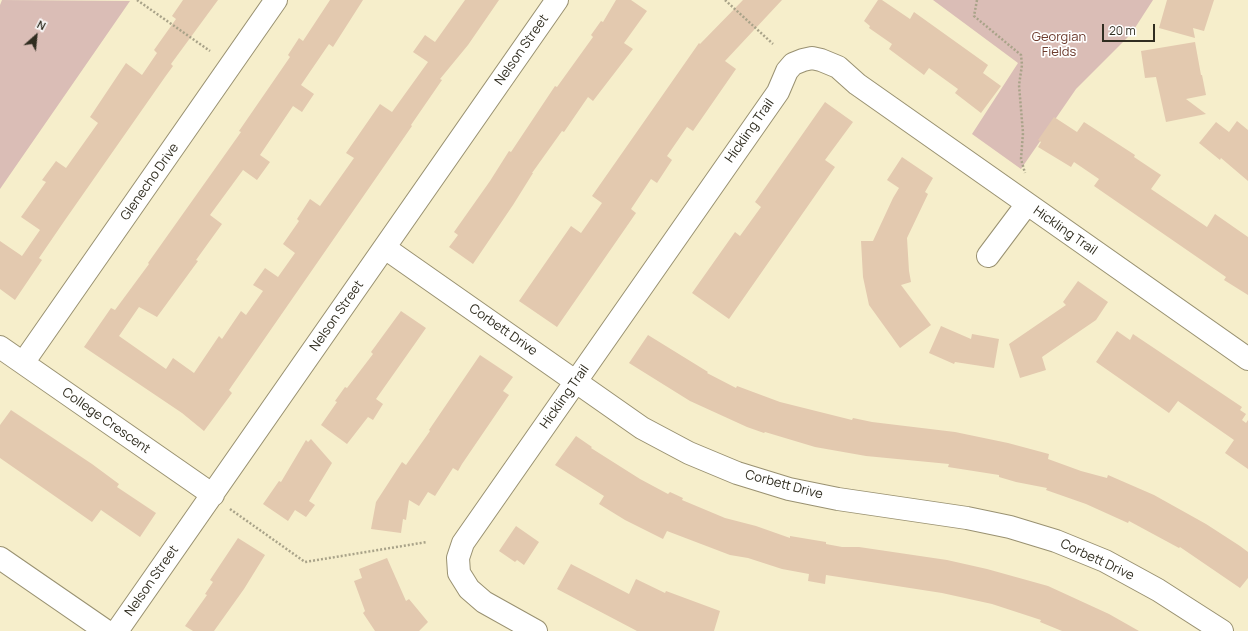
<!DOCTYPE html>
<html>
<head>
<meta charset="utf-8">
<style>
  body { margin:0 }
  #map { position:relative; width:1248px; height:631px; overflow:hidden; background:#f6eecb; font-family:Manrope,sans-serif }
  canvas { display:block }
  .north { position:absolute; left:16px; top:16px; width:40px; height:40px; -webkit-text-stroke:3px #fff; paint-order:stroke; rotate:27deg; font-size:11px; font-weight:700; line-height:16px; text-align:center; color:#302d20 }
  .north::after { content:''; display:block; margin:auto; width:14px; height:18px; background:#302d20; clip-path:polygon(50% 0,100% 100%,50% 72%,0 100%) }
  .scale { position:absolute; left:1102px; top:24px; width:53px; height:18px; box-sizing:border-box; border:2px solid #302d20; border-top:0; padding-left:5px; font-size:12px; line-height:14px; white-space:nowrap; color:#302d20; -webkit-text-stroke:3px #fff; paint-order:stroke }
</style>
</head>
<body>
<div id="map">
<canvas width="1248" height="631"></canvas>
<div class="north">N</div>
<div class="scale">20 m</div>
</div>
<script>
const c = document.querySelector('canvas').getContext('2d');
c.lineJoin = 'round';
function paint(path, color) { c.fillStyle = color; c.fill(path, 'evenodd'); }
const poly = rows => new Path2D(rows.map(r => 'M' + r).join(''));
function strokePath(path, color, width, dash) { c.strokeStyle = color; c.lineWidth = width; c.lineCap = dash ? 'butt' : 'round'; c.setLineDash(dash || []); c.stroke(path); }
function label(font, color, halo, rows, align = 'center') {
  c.font = font + ' Manrope,sans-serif'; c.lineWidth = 3.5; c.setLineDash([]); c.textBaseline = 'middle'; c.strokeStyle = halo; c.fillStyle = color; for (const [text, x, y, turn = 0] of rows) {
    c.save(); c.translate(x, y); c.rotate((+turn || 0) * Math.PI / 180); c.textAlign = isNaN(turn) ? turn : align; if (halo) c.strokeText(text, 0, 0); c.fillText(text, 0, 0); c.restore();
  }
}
const green = poly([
  [2,0,130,1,0,189,0,5],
  [933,0,1153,0,1131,34,1076,89,1021,169,972,134,1018,63]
]);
const building = poly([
  [183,0,218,0,171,64,173,66,165,77,65,220,39,258,42,260,15,300,0,289,0,241,22,256,40,230,21,217,46,182,42,180,56,161,66,168,98,123,90,117,126,63,142,75,157,53,154,50,176,19,172,16],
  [330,0,363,0,333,47,329,44,301,85,314,94,302,112,293,106,260,155,270,162,257,180,243,170,210,215,222,224,196,260,198,261,157,317,139,307,119,336,166,369,173,358,194,373,219,336,222,339,241,311,246,315,263,291,253,285,265,268,278,277,295,253,283,244,299,221,297,219,310,199,320,206,354,158,346,153,380,104,392,112,428,62,413,52,425,35,435,42,465,0,499,0,468,45,440,79,442,80,411,125,412,126,229,390,232,393,204,431,182,413,84,347,111,308,115,310,149,264,148,263,241,132,239,131,290,57,288,55,299,38,303,41],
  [616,0,631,0,647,11,624,43,633,49,593,101,588,97,564,132,562,131,532,173,533,173,513,205,473,264,449,247,458,235,454,232,490,181,509,151,511,152,555,86,557,87,593,37,591,35,601,21,603,22],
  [743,0,782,0,725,61,736,69,693,131,687,127,667,156,672,160,657,183,651,179,631,209,636,213,557,327,519,301,571,226,581,233,602,203,592,196,699,43,700,44],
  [878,0,882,0,910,19,914,12,988,65,983,73,1001,86,981,113,955,93,958,89,929,68,924,75,889,49,892,44,869,28,870,26,864,21],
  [1167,0,1214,0,1204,31,1193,28,1195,38,1159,28],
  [1195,42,1201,75,1202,75,1206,95,1186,99,1206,114,1166,122,1156,77,1145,78,1141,51],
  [825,102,853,122,825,160,835,167,729,319,692,293,735,232,740,236,761,207,755,202],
  [1054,117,1077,132,1084,122,1135,155,1134,157,1161,175,1151,189,1207,227,1215,214,1248,237,1248,295,1224,280,1226,277,1094,186,1099,179,1074,162,1071,167,1038,147,1041,142,1038,140],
  [1237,121,1248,130,1248,181,1221,158,1220,160,1199,143,1216,122,1229,132],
  [902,157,933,178,925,192,928,194,907,238,909,271,911,282,901,285,931,325,900,348,869,305,863,277,861,241,873,241,893,198,899,188,887,180],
  [1078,281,1108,302,1096,320,1042,357,1046,370,1020,378,1009,344,1066,305,1063,302],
  [401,311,426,328,376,399,383,404,373,420,368,417,347,444,321,425,337,402,335,401,345,387,347,388,373,354,371,352],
  [941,326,971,339,972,334,999,339,994,368,955,362,954,364,929,353],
  [1117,331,1130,340,1133,334,1242,407,1240,410,1246,414,1242,420,1246,423,1248,420,1248,469,1225,453,1234,440,1178,401,1169,413,1096,362],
  [648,335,708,372,707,373,736,388,737,386,780,402,852,420,853,418,872,422,955,432,1008,443,1049,454,1048,459,1081,471,1107,478,1108,475,1154,495,1206,524,1240,546,1248,552,1248,578,1240,588,1180,547,1179,548,1129,521,1128,523,1086,504,1046,490,1047,488,1016,482,999,477,999,475,948,467,949,464,866,456,815,447,765,432,764,433,747,427,690,401,629,363],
  [480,355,513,377,503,391,509,395,462,464,458,471,453,468,435,496,428,492,419,506,409,500,406,520,403,519,401,533,371,529,376,502,402,462,406,465,430,431,429,430],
  [11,410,92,464,119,484,117,487,156,513,140,537,101,510,92,522,0,458,0,425],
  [576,436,592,447,591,448,640,479,668,494,670,492,683,498,682,500,725,518,756,526,790,538,790,536,826,542,826,544,842,547,859,547,947,560,987,569,1048,586,1109,614,1139,631,1062,631,1040,622,1041,620,992,604,942,593,826,575,825,584,808,581,809,574,782,569,748,558,730,555,667,531,663,539,625,520,599,504,604,496,555,465],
  [311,439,332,463,309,501,315,505,306,517,295,510,288,521,263,504,279,481,281,482,306,440,308,442],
  [516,526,539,542,524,565,517,560,515,562,499,551],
  [238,538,265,555,244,589,214,631,193,631,185,626,207,595,205,594,213,582,210,580],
  [387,558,406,601,409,599,428,622,419,631,375,631,363,613,365,611,354,581,362,578,359,569],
  [571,564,629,594,636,579,665,593,666,591,720,611,714,631,637,631,557,589]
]);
const path = poly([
  [137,0,210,51],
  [725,0,773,44],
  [977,0,974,16,1021,55,1022,65,1019,85,1023,133,1021,159,1025,173],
  [230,509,305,562,427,542]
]);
const minor = poly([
  [385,248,642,428,689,453,737,473,789,489,838,499,967,518,1010,527,1056,541,1105,561,1158,590,1222,631],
  [988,256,1027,204],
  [0,347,213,495],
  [23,363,276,0],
  [0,558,106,631],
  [117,631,557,0],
  [536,631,484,602,469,589,459,573,458,558,463,543,778,92,787,71,793,64,803,60,812,58,821,60,838,67,857,84,1248,359]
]);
const parkNames = [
  ["Georgian",1059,37],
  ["Fields",1059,52]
];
const streetNames = [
  ["Nelson Street",522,50,-55],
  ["Hickling Trail",750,131,-55],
  ["Glenecho Drive",150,182,-55],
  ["Hickling Trail",1065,231,35],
  ["Nelson Street",337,316,-55],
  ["Corbett Drive",503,330,35],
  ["Hickling Trail",565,397,-55],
  ["College Crescent",106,421,35],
  ["Corbett Drive",784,485,15],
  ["Corbett Drive",1097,560,25],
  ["Nelson Street",152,581,-55]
];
paint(green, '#dabdb6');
paint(building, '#e3c9af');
strokePath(minor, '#999171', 24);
strokePath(path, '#a9a389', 2.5, [2, 2]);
strokePath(minor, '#fff', 22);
label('13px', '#6b392b', '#fff', parkNames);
label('13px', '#302d20', '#fff', streetNames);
</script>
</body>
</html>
